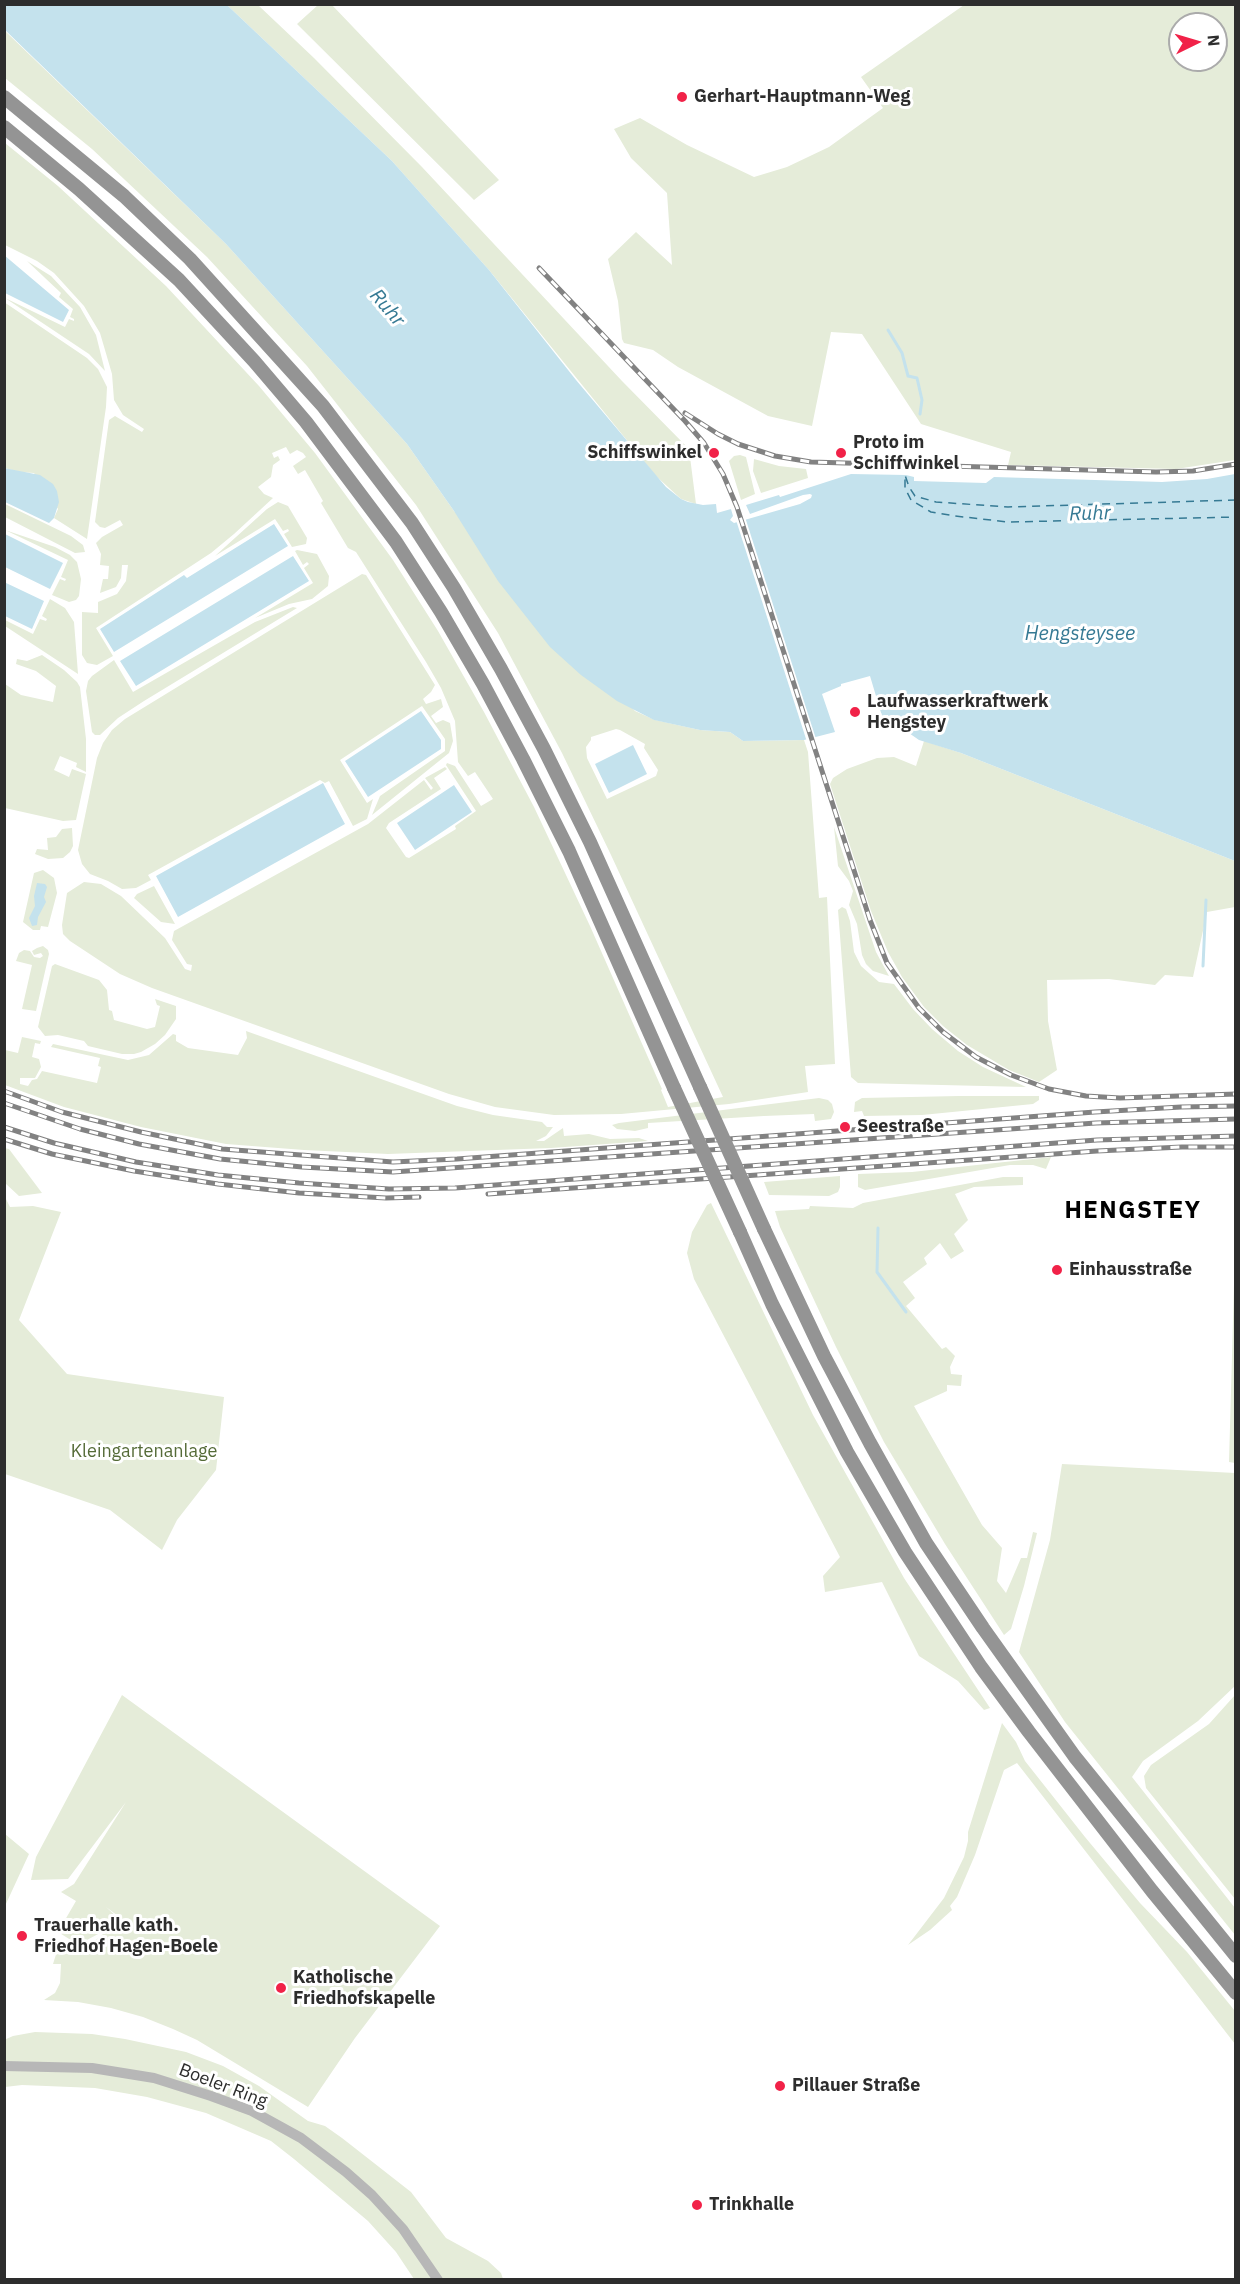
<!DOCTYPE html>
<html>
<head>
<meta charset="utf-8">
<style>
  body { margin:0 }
  #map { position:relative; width:1240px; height:2284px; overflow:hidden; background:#fff; font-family:"IBM Plex Sans",sans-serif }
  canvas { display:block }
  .frame { position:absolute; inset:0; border:6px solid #2d2d2d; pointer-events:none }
  .north { position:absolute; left:1168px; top:12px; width:60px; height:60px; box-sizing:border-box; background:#fff; border:2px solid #ababab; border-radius:50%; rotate:85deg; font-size:16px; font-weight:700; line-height:24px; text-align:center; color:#2d2d2d }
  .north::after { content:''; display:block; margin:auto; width:21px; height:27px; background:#f12248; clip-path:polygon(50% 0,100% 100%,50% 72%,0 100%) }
</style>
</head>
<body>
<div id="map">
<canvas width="1240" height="2284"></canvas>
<div class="frame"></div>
<div class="north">N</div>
</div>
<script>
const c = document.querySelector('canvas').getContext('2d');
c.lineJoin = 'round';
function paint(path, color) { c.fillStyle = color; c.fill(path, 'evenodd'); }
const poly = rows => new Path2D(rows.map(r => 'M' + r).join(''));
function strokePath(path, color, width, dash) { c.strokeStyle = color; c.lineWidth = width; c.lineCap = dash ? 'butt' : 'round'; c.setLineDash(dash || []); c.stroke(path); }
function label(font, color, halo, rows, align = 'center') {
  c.font = font + ' "IBM Plex Sans",sans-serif'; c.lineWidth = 6; c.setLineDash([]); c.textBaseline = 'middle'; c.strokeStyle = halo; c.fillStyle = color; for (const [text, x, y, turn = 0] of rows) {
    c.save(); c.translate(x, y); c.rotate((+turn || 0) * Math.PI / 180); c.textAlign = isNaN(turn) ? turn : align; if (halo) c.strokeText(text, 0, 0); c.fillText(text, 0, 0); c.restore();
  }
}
const green = poly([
  [227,5,258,5,314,58,422,167,622,381,689,449,696,504,681,499,655,475,489,270,392,161],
  [318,5,332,5,499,180,474,200,297,24],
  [964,5,1235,5,1235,460,1176,469,1008,465,1011,452,921,424,862,334,831,332,812,426,768,416,678,367,653,350,624,343,622,339,618,301,608,259,636,232,672,265,667,193,631,158,614,129,640,118,687,145,754,177,787,167,829,147,883,108,861,77],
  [1180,24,1216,24,1216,60,1180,60],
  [4,30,226,244,407,444,454,511,635,711,655,720,700,730,730,732,743,741,804,740,808,752,819,898,827,897,835,1064,805,1066,808,1092,729,1104,621,1114,554,1115,495,1107,449,1094,152,988,120,974,70,941,63,934,62,925,67,893,84,882,101,884,121,896,165,938,185,969,191,971,192,965,187,964,172,940,174,931,368,824,424,780,431,790,433,788,425,778,445,767,447,769,434,778,441,789,389,823,386,828,406,857,409,858,456,829,455,826,476,811,446,765,447,763,455,766,481,806,493,799,475,772,468,776,458,762,455,721,441,688,426,662,356,552,348,548,321,503,323,501,305,470,298,474,293,466,306,457,303,453,297,450,290,454,286,447,272,453,274,458,278,456,280,460,273,465,271,477,258,487,264,494,273,498,234,534,211,553,96,628,113,656,97,665,87,663,82,655,82,612,98,613,98,602,117,594,126,581,128,565,122,565,121,578,116,587,100,593,103,579,108,579,109,566,100,565,101,554,96,543,102,537,123,525,120,520,105,528,100,527,95,522,109,420,115,416,142,432,144,429,123,415,114,400,112,374,105,350,100,333,84,306,54,273,37,261,5,245,5,143,58,186,166,286,259,386,315,453,393,560,438,631,484,712,534,807,590,926,662,1089,661,1090,668,1107,723,1097,611,855,562,753,498,633,416,505,307,366,207,257,92,149,5,78],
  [616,729,620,730,645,744,644,748,658,770,656,776,607,799,587,758,586,747,591,740,591,737],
  [27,261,51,276,80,307,96,335,105,371,89,354,5,298,65,327,69,319,74,321,74,319,70,317,73,309,59,297,61,293],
  [4,302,87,358,98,369,107,387,106,407,87,539,54,518,58,509,34,473,19,472,5,468],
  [740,455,746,457,755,494,741,500,729,461,734,456],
  [754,459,779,466,806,469,808,478,761,493,753,471],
  [278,502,288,506,307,538,306,544,292,547,284,534,289,531,288,529,283,531,275,519,215,556,267,509],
  [5,504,71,536,83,545,85,552,75,553,5,517],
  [5,530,55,547,70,555,77,562,81,579,79,596,76,600,69,602,52,595,60,579,65,581,66,579,61,577,68,560],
  [297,550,317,554,329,576,328,586,312,599,289,604,255,618,313,583,304,568,309,564,307,562,303,565,295,551],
  [362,574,366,575,435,685,431,692,423,699,426,704,441,699,443,707,431,716,436,723,443,720,450,723,453,741,449,753,372,815,380,796,445,751,445,739,422,706,340,760,367,803,373,799,367,819,353,826,329,781,325,783,320,780,148,875,151,880,136,888,122,889,108,881,90,874,82,864,78,850,97,758,103,743,112,730,125,719],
  [50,599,65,608,74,622,78,674,5,626,5,620,33,634,40,619,46,621,47,619,42,616],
  [293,607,297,608,144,701,118,718,100,735,95,735,92,732,86,691,88,681,92,676,114,660,133,692,255,622],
  [42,655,64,670,77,682,80,687,86,739,86,772,76,767,77,763,60,756,54,770,69,777,72,769,86,774,76,820,63,821,5,808,5,684,21,695,53,702,56,686,36,671,16,664,17,659,27,661],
  [924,741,961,753,1235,861,1235,907,1207,912,1193,977,1165,975,1155,985,1109,979,1047,980,1048,1021,1057,1070,1039,1082,1009,1070,967,1045,943,1026,924,1007,902,977,888,952,871,911,830,784,833,778,847,769,877,758,894,757,916,766],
  [834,827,876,952,889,976,873,971,866,964,862,955,857,924,849,905,853,891,849,881,838,866],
  [72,828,73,846,70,852,63,858,48,859,35,854,37,849,48,850,47,838,56,837,62,829],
  [43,870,54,878,57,893,48,927,41,926,40,930,33,930,23,922,34,873],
  [154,886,175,924,161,922,134,898,137,894],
  [842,907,846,909,850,921,854,952,861,966,879,982,894,984,913,1009,932,1029,958,1051,983,1067,1026,1087,858,1083,851,1077,838,910],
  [43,946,48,950,49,954,36,1011,22,1009,32,965,16,961,19,953,24,950,30,951,34,957,40,958,43,956,41,953,34,955,32,951,37,948],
  [55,964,99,980,107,990,109,1010,112,1011,114,1020,147,1029,155,1027,160,1006,157,1005,155,999,176,1006,176,1019,165,1035,155,1044,141,1052,134,1054,122,1054,88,1046,84,1041,58,1035,45,1036,38,1027,52,966],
  [246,1031,457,1106,493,1115,542,1122,547,1127,553,1127,546,1136,536,1141,544,1141,563,1128,564,1136,589,1134,610,1139,639,1138,648,1141,551,1148,388,1154,304,1150,226,1144,141,1127,64,1107,5,1085,5,1050,18,1053,22,1037,41,1041,40,1044,35,1043,32,1057,39,1059,41,1067,35,1078,20,1078,20,1084,28,1086,32,1080,37,1079,42,1071,97,1083,101,1067,98,1066,100,1058,51,1047,53,1044,128,1060,149,1055,173,1034,176,1035,176,1041,188,1048,238,1055,247,1038],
  [959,1096,1039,1096,1039,1100,1033,1104,922,1115,864,1116,862,1111,854,1112,855,1102,862,1098],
  [819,1098,828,1100,832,1104,834,1112,831,1119,815,1121,814,1114,764,1116,648,1123,648,1128,635,1131,617,1129,612,1125,619,1123],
  [4,1148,9,1149,42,1193,19,1196,5,1183],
  [1051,1157,1046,1169,1033,1165,1010,1165,865,1190,858,1187,858,1174,912,1172],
  [840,1176,840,1187,838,1192,829,1196,769,1195,764,1182],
  [1003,1177,1023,1177,1023,1185,974,1187,955,1194,968,1220,954,1234,964,1251,951,1259,940,1243,924,1258,927,1264,903,1282,915,1298,906,1306,942,1349,946,1347,955,1356,950,1367,951,1374,962,1375,961,1386,947,1385,947,1391,914,1406,982,1525,1002,1548,997,1581,1006,1593,1021,1558,1027,1558,1033,1532,1037,1533,1024,1586,1011,1629,1004,1635,945,1544,884,1442,836,1347,780,1227,775,1211,809,1209,810,1206,853,1208,863,1203],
  [5,1197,10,1207,33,1206,61,1212,19,1320,67,1374,224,1397,216,1470,177,1520,162,1550,110,1510,5,1474],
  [711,1203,813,1415,865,1508,904,1578,990,1708,984,1710,958,1681,919,1656,882,1582,825,1592,823,1576,840,1557,694,1279,687,1253,692,1232,707,1205],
  [1235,1249,1235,1463,1229,1462],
  [1062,1464,1235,1473,1235,1686,1198,1721,1143,1761,1132,1777,1235,1908,1235,1935,1065,1722,1019,1652,1050,1540],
  [122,1695,440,1926,355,2038,308,2107,197,2040,173,2029,143,2017,111,2008,78,2002,44,2000,55,1993,60,1983,61,1964,53,1964,58,1948,68,1946,84,1949,112,1927,118,1916,106,1907,116,1916,100,1933,85,1941,74,1942,58,1932,76,1901,61,1892,74,1884,126,1802,68,1879,31,1880,36,1857],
  [1235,1695,1235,1899,1146,1788,1144,1776,1151,1765,1209,1724],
  [1002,1723,1016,1742,1025,1761,1085,1837,1140,1903,1187,1952,1235,2011,1235,2044,1017,1763,1004,1770,975,1855,957,1897,950,1906,952,1910,930,1930,908,1945,944,1898,964,1857,968,1841,968,1832],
  [5,1834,29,1854,5,1906],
  [35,2032,92,2034,125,2039,186,2052,223,2066,259,2086,308,2121,325,2126,342,2138,411,2192,446,2238,488,2261,501,2273,503,2279,414,2279,396,2252,368,2221,294,2159,271,2141,206,2113,147,2097,95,2088,22,2085,5,2087,4,2040,13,2036]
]);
const water = poly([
  [4,5,227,5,392,161,489,270,576,380,666,487,681,499,688,502,703,505,716,504,717,513,731,509,733,516,730,520,734,523,800,504,811,498,812,495,810,494,803,495,750,514,746,505,779,495,780,497,851,474,906,475,914,477,914,481,986,483,994,477,1162,482,1207,479,1235,474,1235,861,961,753,919,740,906,731,900,733,900,731,887,725,886,724,890,722,888,715,882,716,870,676,841,684,841,686,822,694,835,732,804,740,743,741,730,732,700,730,654,720,617,701,581,675,550,647,498,581,454,511,407,444,226,244,5,30],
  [4,255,69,310,63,322,5,293],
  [4,468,40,475,53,484,57,491,59,502,54,518,49,523,5,502],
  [274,524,288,546,114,652,100,629,184,575,187,578],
  [5,534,63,563,50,589,5,567],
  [293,556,309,581,136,686,120,661],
  [4,582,44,601,32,629,5,616],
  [421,711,441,740,441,749,368,797,345,761],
  [633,745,647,774,609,793,595,764],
  [323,783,345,824,178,917,156,876],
  [454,785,472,812,415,850,397,823],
  [37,883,45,884,47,887,44,897,46,902,38,917,37,925,32,926,29,918,35,906,34,896]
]);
const pier = poly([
  [745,517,816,739,807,742,736,520]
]);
const stream = poly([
  [888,330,902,353,908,376,917,378,922,400,920,414],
  [1203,966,1206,900],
  [878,1228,877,1272,906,1312]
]);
const ferry = poly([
  [1236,500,1008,507,936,502,915,496,909,487,905,475,905,488,911,500,931,512,955,516,1008,522,1236,517]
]);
const secondary = poly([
  [4,2066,92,2068,154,2078,211,2096,252,2111,301,2138,346,2172,372,2195,403,2229,438,2280]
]);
const highway = poly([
  [4,97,124,196,190,259,323,406,412,523,454,588,501,669,544,749,590,842,700,1087],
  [4,127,79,189,179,280,254,361,306,422,396,542,441,612,483,684,523,759,569,851,674,1088],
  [764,1229,824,1356,870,1443,926,1543,983,1628,1075,1757,1236,1956],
  [740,1232,772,1304,847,1452,905,1552,981,1667,1029,1732,1152,1891,1236,1993]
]);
const rail = poly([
  [539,268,685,421,704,443,723,474,737,507,870,920,887,963,919,1008,943,1032,976,1057,1011,1075,1049,1089,1086,1096,1120,1098,1236,1094],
  [685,413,718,434,738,444,775,456,811,462,1156,472,1193,471,1236,464],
  [4,1091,62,1112,141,1132,222,1149,393,1162,457,1159,1095,1112,1181,1107,1236,1106],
  [4,1103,80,1129,139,1144,220,1159,302,1167,393,1172,1096,1123,1236,1119],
  [4,1127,54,1143,136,1162,218,1175,299,1183,389,1189,455,1188,1097,1140,1236,1136],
  [4,1139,52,1154,134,1171,218,1184,299,1193,386,1198,419,1197],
  [488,1194,1097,1151,1182,1147,1236,1147]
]);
const highwayBridge = poly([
  [700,1087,764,1229],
  [674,1088,740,1232]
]);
const markers = [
  [682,97,6,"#f12248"],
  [714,453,6,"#f12248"],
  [841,453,6,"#f12248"],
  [855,712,6,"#f12248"],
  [845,1127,6,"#f12248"],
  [1057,1270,6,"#f12248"],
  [22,1936,6,"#f12248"],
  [281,1988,6,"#f12248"],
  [780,2086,6,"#f12248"],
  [697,2205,6,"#f12248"]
];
const poiNames = [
  ["Gerhart-Hauptmann-Weg",694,97],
  ["Proto im",853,443],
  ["Schiffwinkel",853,464],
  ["Schiffswinkel",702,453,"right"],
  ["Laufwasserkraftwerk",867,702],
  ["Hengstey",867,723],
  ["Seestraße",857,1127],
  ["Einhausstraße",1069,1270],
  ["Trauerhalle kath.",34,1926],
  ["Friedhof Hagen-Boele",34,1947],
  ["Katholische",293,1978],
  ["Friedhofskapelle",293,1999],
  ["Pillauer Straße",792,2086],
  ["Trinkhalle",709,2205]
];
const parkNames = [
  ["Kleingartenanlage",144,1452]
];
const streetNames = [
  ["Boeler Ring",223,2086,21]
];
const waterNames = [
  ["Ruhr",387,308,49],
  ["Ruhr",1090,514,-2],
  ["Hengsteysee",1080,634]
];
const districtNames = [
  ["HENGSTEY",1133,1211]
];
paint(green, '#e5ecd9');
paint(water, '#c4e2ed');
paint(pier, '#fff');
strokePath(stream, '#c4e2ed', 3);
strokePath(ferry, '#367a94', 1.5, [8, 6]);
strokePath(secondary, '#b7b7b7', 10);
strokePath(highway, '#949494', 14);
strokePath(rail, '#828282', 5);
strokePath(rail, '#fff', 3, [9]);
strokePath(highwayBridge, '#949494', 14);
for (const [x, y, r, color] of markers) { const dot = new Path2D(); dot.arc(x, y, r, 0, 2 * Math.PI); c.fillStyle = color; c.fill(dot); strokePath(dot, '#fff', 2); }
label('bold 18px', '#2d2d2d', '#fff', poiNames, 'left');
label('18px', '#556b38', '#fff', parkNames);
label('18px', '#2d2d2d', '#fff', streetNames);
label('italic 20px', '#367a94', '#fff', waterNames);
c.letterSpacing = '1.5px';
label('bold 24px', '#000', '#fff', districtNames);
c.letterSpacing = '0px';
</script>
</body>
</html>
